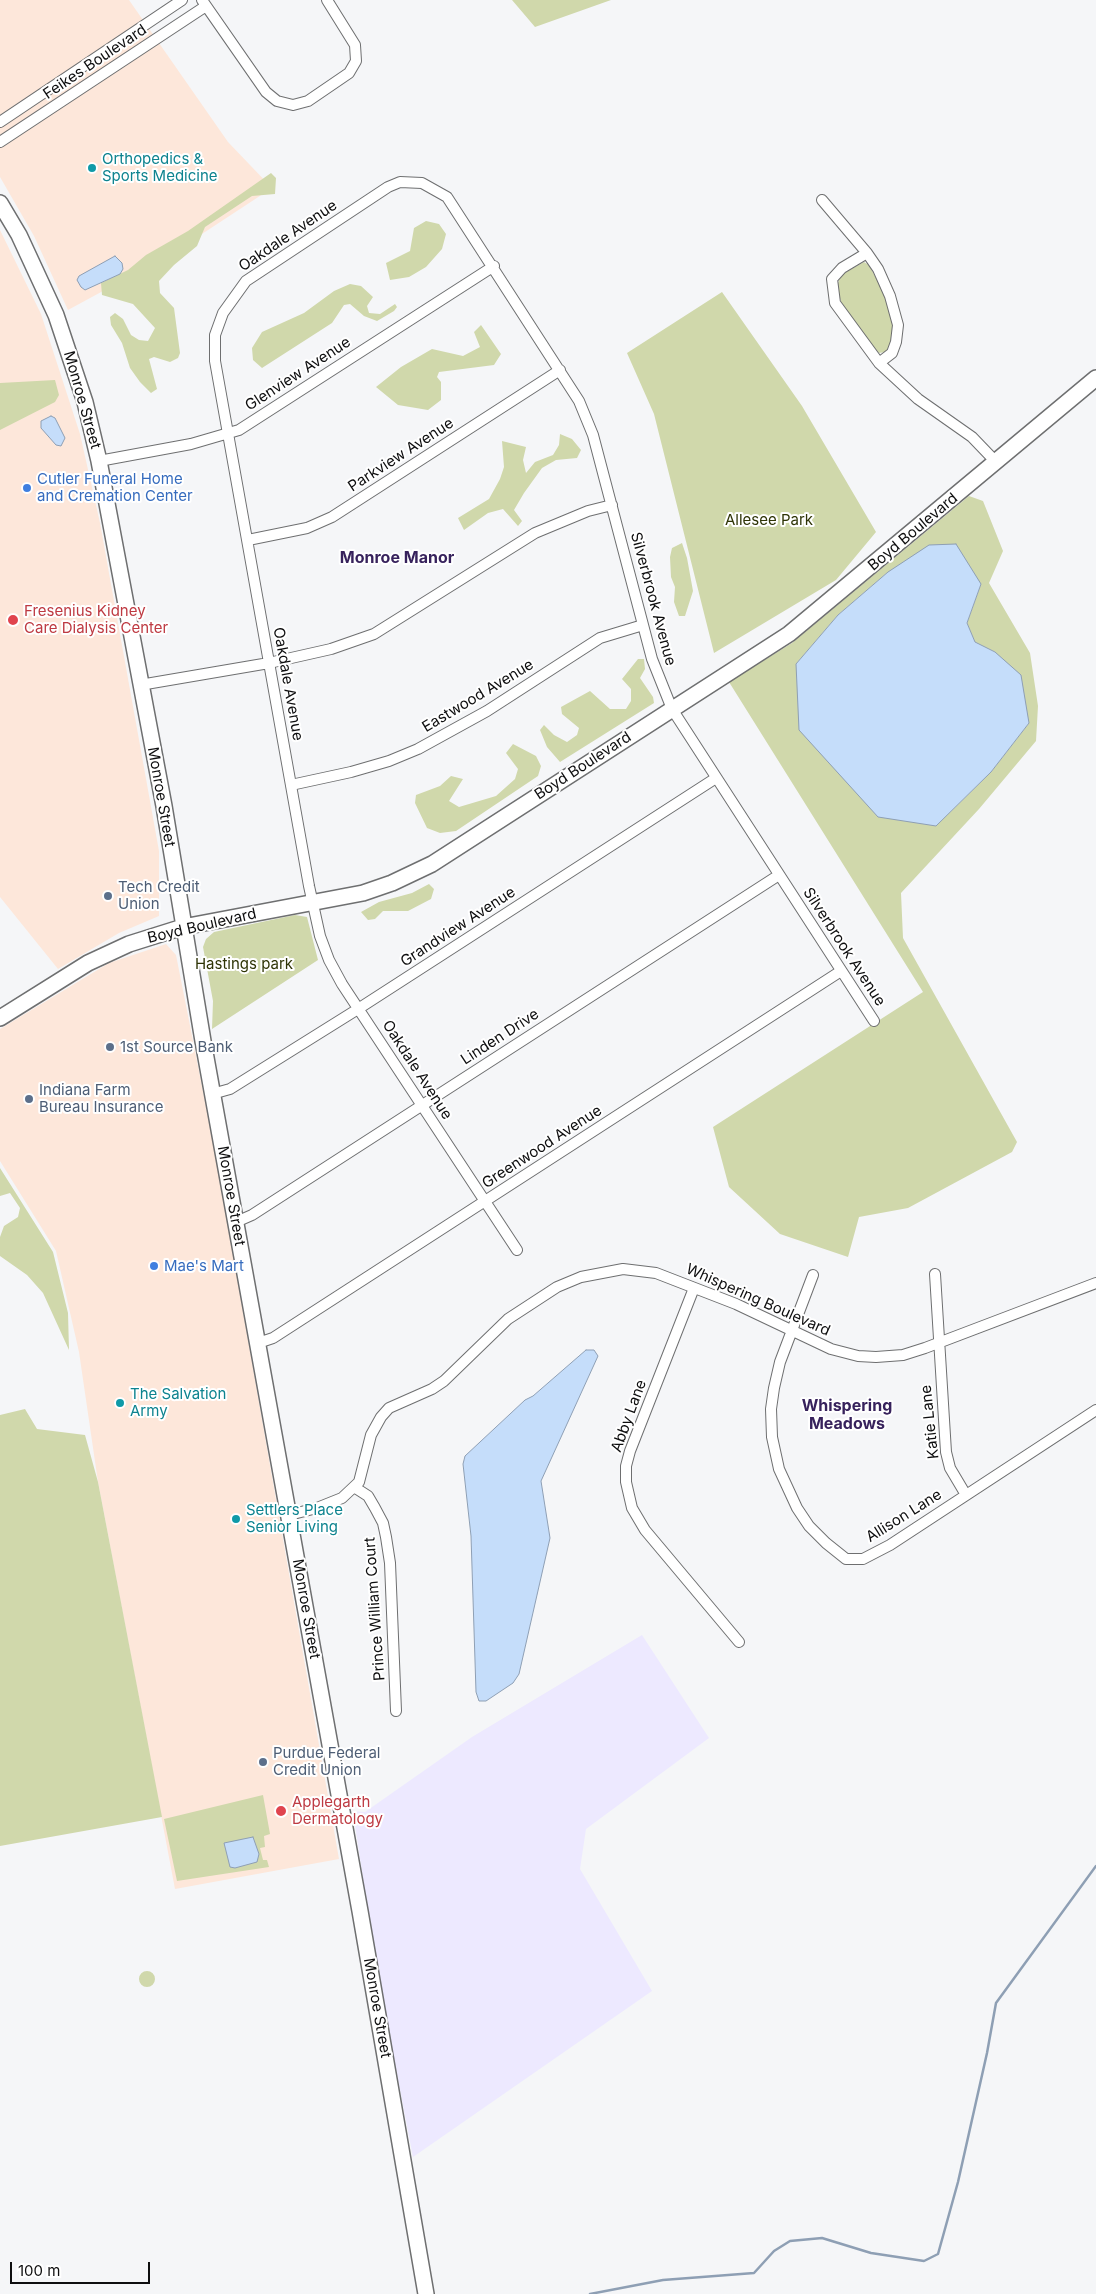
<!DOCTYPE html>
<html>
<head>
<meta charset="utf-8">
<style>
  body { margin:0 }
  #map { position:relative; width:1096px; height:2294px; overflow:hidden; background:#f5f6f8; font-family:Inter,sans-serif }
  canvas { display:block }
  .scale { position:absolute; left:10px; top:2262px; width:140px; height:22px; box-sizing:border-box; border:2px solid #0e0e0f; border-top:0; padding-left:6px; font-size:15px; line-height:18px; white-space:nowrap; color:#0e0e0f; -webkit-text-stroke:4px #fff; paint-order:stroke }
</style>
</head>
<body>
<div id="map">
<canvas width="1096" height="2294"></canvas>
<div class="scale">100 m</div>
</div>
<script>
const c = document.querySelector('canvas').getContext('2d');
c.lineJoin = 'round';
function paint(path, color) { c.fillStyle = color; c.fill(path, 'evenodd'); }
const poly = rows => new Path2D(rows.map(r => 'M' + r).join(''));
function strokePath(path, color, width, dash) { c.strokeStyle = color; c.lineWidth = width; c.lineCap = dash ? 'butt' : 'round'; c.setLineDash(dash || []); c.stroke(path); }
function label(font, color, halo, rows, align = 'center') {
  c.font = font + ' Inter,sans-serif'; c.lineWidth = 4; c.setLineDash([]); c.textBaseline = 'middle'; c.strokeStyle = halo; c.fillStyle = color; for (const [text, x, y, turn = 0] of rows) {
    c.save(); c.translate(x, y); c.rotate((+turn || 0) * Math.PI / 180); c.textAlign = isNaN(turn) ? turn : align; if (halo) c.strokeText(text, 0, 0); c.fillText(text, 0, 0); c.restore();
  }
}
const commercial = poly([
  [0,0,129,0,228,142,272,188,173,253,68,310,34,236,0,177],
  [0,230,41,314,80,434,100,523,159,851,159,916,119,933,58,969,0,897],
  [166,944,176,955,216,1157,339,1859,175,1889,98,1482,79,1352,56,1251,0,1161,0,1029,109,963]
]);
const industrial = poly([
  [642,1635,709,1738,586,1829,580,1869,652,1991,413,2157,375,1960,353,1811,365,1812,472,1737]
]);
const green = poly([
  [512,0,611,0,535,27],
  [271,173,276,178,275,194,252,196,205,227,197,246,174,265,159,281,160,293,174,308,180,353,178,358,170,362,154,357,149,359,157,389,151,393,140,382,130,368,122,343,111,325,110,317,115,313,123,319,131,335,139,340,148,341,155,328,133,304,102,295,101,283,128,270,146,255,188,231],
  [426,221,439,224,446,234,442,249,426,267,409,277,390,280,386,263,410,251,414,228],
  [864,262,869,265,887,299,892,313,893,332,889,348,885,352,879,353,868,342,844,311,838,292,838,283,841,275],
  [350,284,361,286,373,297,367,306,369,313,380,314,395,304,397,307,394,311,377,321,364,316,350,304,344,305,332,323,262,368,253,360,252,348,262,332,304,313,334,291],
  [722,292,802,406,876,532,836,580,714,653,654,414,627,353],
  [481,325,501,354,494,365,439,372,437,377,441,382,441,400,428,410,398,405,376,387,401,367,432,349,463,356,480,347,474,332],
  [55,380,59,395,55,402,0,430,0,383],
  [560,434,572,439,581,450,577,458,556,460,542,468,524,493,514,510,522,521,518,526,503,509,488,513,464,530,458,518,489,499,500,479,504,467,502,441,526,447,523,460,526,473,535,462,553,455,559,445],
  [969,496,983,501,1003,551,989,583,1030,653,1038,706,1036,741,979,809,901,893,903,938,1017,1142,1012,1152,908,1208,859,1217,848,1257,780,1234,729,1187,713,1127,923,992,729,682,792,643],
  [888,572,981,584,967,623,975,643,995,652,1029,723,991,772,936,826,796,664,838,615],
  [682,543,687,558,693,591,685,616,679,616,674,602,675,587,671,577,670,557,672,548],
  [638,659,644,659,645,669,640,678,653,697,654,703,560,762,547,747,540,730,544,725,554,735,567,742,577,735,579,728,562,714,561,707,590,691,610,709,626,709,631,701,631,689,622,679],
  [513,744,536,756,541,766,538,776,456,831,440,833,427,828,415,803,416,795,440,786,451,776,463,779,449,801,459,807,496,796,515,779,518,769,506,753],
  [429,884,434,889,431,899,408,911,383,911,375,919,368,920,361,912,379,902,412,893],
  [295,915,307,917,318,960,212,1029,213,1001,203,947,206,939,214,932],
  [0,1168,53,1252,68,1313,69,1350,43,1293,27,1275,0,1256,0,1237,4,1226,18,1217,20,1208,10,1193,0,1196],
  [25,1409,37,1429,85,1435,98,1482,162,1817,0,1846,0,1415],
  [263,1795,270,1834,264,1836,265,1847,260,1848,263,1860,267,1860,269,1867,177,1881,164,1819],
  '139 1979a8 8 0 1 1 16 0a8 8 0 1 1-16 0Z'
]);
const water = poly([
  [115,256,122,263,123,269,120,274,85,290,81,287,77,280,79,276,115,256],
  [51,416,55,418,65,438,61,446,56,445,41,428,41,421,51,416],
  [956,544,981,584,967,623,975,642,995,652,1021,675,1029,723,991,772,936,826,878,817,799,730,796,664,838,615,888,572,929,545,956,544],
  [586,1350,594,1350,598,1356,541,1481,550,1538,519,1674,513,1683,486,1701,479,1701,476,1692,471,1536,463,1464,465,1456,525,1400,533,1396,586,1350],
  [253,1837,259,1854,257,1862,235,1868,230,1867,224,1843,253,1837]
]);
const stream = poly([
  [590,2294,663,2280,754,2273,774,2251,790,2241,822,2238,871,2253,924,2261,938,2254,958,2182,987,2053,996,2003,1096,1866]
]);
const street = poly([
  [202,0,266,92,277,101,293,105,308,101,349,73,356,61,355,45,327,0],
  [0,122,182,0],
  [0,142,206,6],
  [822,200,867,253,878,269,890,296,898,325,896,342,892,353,879,363],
  [867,253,842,268,832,279,835,303,879,363,918,399,972,437,996,462],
  [99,461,191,444,239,430,494,266],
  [248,540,307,528,332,517,560,370],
  [140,685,269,663,331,649,374,634,535,533,588,511,612,505],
  [291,785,351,772,389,761,418,749,487,711,600,638,643,625],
  [212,1094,230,1089,358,1009,716,778],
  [236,1222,252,1215,779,875],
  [517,1250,342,984,329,960,320,936,309,886,215,361,215,335,223,313,246,281,388,187,400,182,422,183,447,197,579,401,593,435,652,659,672,709,874,1021],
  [935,1274,946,1452,950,1468,966,1495],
  [813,1275,780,1362,774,1388,771,1409,772,1437,779,1469,797,1508,809,1526,826,1543,846,1559,863,1559,890,1545,1096,1410],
  [694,1288,630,1451,626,1466,626,1482,632,1508,645,1530,739,1642],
  [258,1343,273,1338,841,971],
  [354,1487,368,1496,375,1508,383,1523,386,1537,390,1563,396,1711],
  [289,1515,317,1508,342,1498,359,1482,371,1435,381,1417,389,1408,432,1389,444,1381,508,1319,557,1287,581,1277,623,1269,656,1273,736,1304,831,1349,858,1356,876,1357,903,1355,925,1348,1096,1283]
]);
const secondary = poly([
  [0,203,19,235,56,315,85,402,99,461,164,806,203,1041,360,1911,426,2294],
  [0,1018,88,963,129,944,183,927,363,893,392,883,432,864,789,634,1096,378]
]);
const markers = [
  [92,168,5,"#0f9aa8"],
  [27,488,5,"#3f7fe0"],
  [13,620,6,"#e0444e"],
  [108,896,5,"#5c6f8a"],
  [110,1047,5,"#5c6f8a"],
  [29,1099,5,"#5c6f8a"],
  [154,1266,5,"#3f7fe0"],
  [120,1403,5,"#0f9aa8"],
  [236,1519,5,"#0f9aa8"],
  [263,1762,5,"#5c6f8a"],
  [281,1811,6,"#e0444e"]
];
const streetNames = [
  ["Feikes Boulevard",95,62,-34],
  ["Oakdale Avenue",288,236,-34],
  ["Glenview Avenue",298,374,-33],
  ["Monroe Street",82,400,74],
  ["Parkview Avenue",401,455,-33],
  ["Boyd Boulevard",913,532,-40],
  ["Silverbrook Avenue",653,599,75],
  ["Oakdale Avenue",288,684,80],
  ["Eastwood Avenue",478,696,-31],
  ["Boyd Boulevard",583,766,-33],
  ["Monroe Street",161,797,80],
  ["Boyd Boulevard",202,926,-13],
  ["Grandview Avenue",458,927,-33],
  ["Silverbrook Avenue",844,947,57],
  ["Linden Drive",500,1037,-33],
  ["Oakdale Avenue",417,1070,57],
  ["Greenwood Avenue",542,1147,-33],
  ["Monroe Street",231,1196,80],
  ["Whispering Boulevard",758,1300,24],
  ["Abby Lane",629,1416,-70],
  ["Katie Lane",930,1422,-96],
  ["Allison Lane",904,1516,-32],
  ["Monroe Street",306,1609,80],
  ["Prince William Court",375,1609,-94],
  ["Monroe Street",377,2008,80]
];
const cultureNames = [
  ["Orthopedics &",102,159],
  ["Sports Medicine",102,176],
  ["The Salvation",130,1394],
  ["Army",130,1411],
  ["Settlers Place",246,1510],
  ["Senior Living",246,1527]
];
const shopNames = [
  ["Cutler Funeral Home",37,479],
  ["and Cremation Center",37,496],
  ["Mae's Mart",164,1266]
];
const parkNames = [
  ["Allesee Park",769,520],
  ["Hastings park",244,964]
];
const healthNames = [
  ["Fresenius Kidney",24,611],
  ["Care Dialysis Center",24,628],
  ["Applegarth",292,1802],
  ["Dermatology",292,1819]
];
const serviceNames = [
  ["Tech Credit",118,887],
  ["Union",118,904],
  ["1st Source Bank",120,1047],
  ["Indiana Farm",39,1090],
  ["Bureau Insurance",39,1107],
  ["Purdue Federal",273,1753],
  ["Credit Union",273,1770]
];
const neighbourhoodNames = [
  ["Monroe Manor",397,558],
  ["Whispering",847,1406],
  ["Meadows",847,1424]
];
paint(commercial, '#fde7da');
paint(industrial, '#ede9ff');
paint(green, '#d0d8ab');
paint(water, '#c5ddfa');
strokePath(water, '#8e9fb4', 1);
strokePath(stream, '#8e9fb4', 2.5);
strokePath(street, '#6e6f70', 12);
strokePath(secondary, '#6e6f70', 18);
strokePath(street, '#fff', 10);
strokePath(secondary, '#fff', 15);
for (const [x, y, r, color] of markers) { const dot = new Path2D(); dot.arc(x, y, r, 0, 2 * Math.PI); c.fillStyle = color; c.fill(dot); strokePath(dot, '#fff', 2); }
label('15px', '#0e0e0f', '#fff', streetNames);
label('15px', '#0d838f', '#fff', cultureNames, 'left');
label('15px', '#366cbe', '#fff', shopNames, 'left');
label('15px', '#2e3405', '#fff', parkNames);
label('15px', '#be3a42', '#fff', healthNames, 'left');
label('15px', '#4e5e75', '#fff', serviceNames, 'left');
label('bold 16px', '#37225c', '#fff', neighbourhoodNames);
</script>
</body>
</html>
